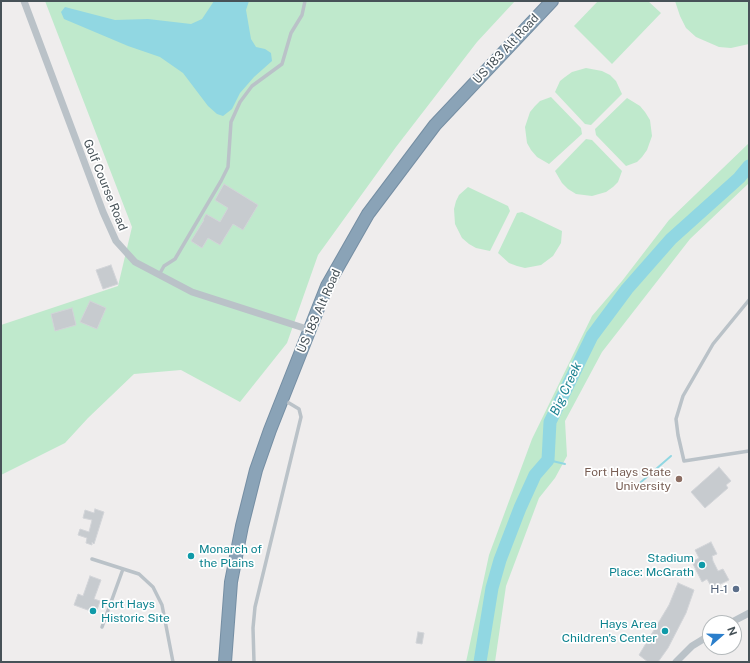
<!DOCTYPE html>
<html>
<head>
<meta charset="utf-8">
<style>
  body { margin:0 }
  #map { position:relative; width:750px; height:663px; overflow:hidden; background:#efeded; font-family:"Public Sans",sans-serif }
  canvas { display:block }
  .frame { position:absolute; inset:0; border:2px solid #475258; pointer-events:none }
  .north { position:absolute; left:702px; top:615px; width:40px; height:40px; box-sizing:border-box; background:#fff; border:1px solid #b5babc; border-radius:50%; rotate:70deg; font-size:11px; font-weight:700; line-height:16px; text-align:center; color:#475258 }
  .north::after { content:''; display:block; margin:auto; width:14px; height:18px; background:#2b7ecb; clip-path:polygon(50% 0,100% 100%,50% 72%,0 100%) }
</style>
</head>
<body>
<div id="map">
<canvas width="750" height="663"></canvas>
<div class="frame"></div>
<div class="north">N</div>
</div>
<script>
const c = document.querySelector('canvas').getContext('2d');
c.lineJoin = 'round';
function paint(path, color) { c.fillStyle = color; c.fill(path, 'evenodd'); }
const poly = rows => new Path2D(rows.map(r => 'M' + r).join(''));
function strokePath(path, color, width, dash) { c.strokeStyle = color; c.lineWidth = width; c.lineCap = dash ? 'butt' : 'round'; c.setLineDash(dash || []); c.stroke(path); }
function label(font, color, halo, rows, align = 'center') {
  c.font = font + ' "Public Sans",sans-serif'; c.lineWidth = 3.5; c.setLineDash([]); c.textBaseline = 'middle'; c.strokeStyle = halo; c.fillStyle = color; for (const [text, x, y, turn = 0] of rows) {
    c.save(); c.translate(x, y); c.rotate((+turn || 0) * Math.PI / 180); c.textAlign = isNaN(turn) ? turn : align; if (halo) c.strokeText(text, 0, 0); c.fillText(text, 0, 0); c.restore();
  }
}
const green = poly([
  [45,1,515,1,477,42,396,147,318,255,287,343,240,402,181,370,134,374,88,418,65,443,1,475,1,325,118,286,132,227],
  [598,1,648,1,661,13,612,64,574,26],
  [675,1,749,1,749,44,731,48,719,47,696,37,686,28,680,16],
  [586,68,602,71,610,75,616,81,622,94,591,125,585,124,555,92,560,81,565,77,572,72],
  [551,97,581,128,582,134,549,164,537,157,531,150,527,143,525,127,530,112,535,106,540,101],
  [627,98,640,106,645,112,650,120,652,136,647,150,642,157,637,162,626,166,596,135,595,129],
  [586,139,592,140,622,171,618,182,613,187,606,192,592,196,576,194,568,189,562,183,555,171],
  [749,143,749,183,690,239,602,352,565,421,567,456,555,478,539,498,506,586,495,662,466,662,489,555,532,439,592,316,622,281,669,220],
  [468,187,508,206,510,211,490,251,476,248,469,244,462,238,455,224,454,209,456,201,459,195],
  [522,212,562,231,561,243,553,256,541,265,525,268,517,266,509,263,498,253,517,213]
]);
const water = poly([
  [214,1,249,1,246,10,251,39,256,47,265,49,271,53,272,61,254,77,240,93,232,109,223,116,217,114,208,106,183,73,160,57,128,46,64,19,61,12,65,7,115,20,148,19,191,24,202,19]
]);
const stream = poly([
  [548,460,565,464],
  [633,489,671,456]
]);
const river = poly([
  [480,662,492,588,500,560,520,508,535,475,548,460,550,422,592,336,627,289,671,239,739,178,749,166]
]);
const building = poly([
  [224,184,258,205,243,230,233,224,220,245,208,238,202,248,191,241,204,220,203,220,206,214,220,222,228,208,215,200,224,184],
  [111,265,118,284,103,289,96,270,111,265],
  [90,301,106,308,97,329,80,322,90,301],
  [72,308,76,325,55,331,51,314,72,308],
  [719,467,731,481,726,485,728,488,705,508,691,492,719,467],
  [95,509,104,512,94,544,92,542,92,545,86,543,87,538,78,535,80,529,89,532,92,520,83,518,85,510,94,513,95,509],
  [711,542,717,554,712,556,713,561,718,571,723,569,729,580,712,588,707,579,702,582,692,562,699,558,695,550,711,542],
  [90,576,101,580,94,599,100,601,96,613,74,605,78,594,83,596,90,576],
  [678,583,694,590,686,613,668,648,658,662,648,662,639,655,669,605,678,583],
  [418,632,424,633,422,644,416,643,418,632]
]);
const lane = poly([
  [159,275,164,266,175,259,221,181,228,167,231,122,240,102,252,86,282,64,291,33,302,15,305,1],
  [749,300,713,344,683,396,676,419,678,435,684,461,749,451],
  [92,559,139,574,153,587,162,605,173,662],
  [102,627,123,569],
  [254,662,253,628,255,607,301,417,299,409,284,400]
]);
const street = poly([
  [24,1,103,212,116,241,135,262,192,292,310,330],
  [730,623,749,613],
  [676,662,692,646,710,635]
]);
const highway = poly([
  [225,662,231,582,242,526,256,470,270,430,327,286,368,214,435,125,552,1]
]);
const markers = [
  [679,479,4,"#8d6e63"],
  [191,556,4,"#0f9aa8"],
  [702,565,4,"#0f9aa8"],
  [736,589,4,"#5c6f8a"],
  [93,611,4,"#0f9aa8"],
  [665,631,4,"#0f9aa8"]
];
const streetNames = [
  ["US 183 Alt Road",506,49,-47],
  ["Golf Course Road",105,185,68],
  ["US 183 Alt Road",319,311,-66]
];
const educationNames = [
  ["Fort Hays State",671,472],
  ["University",671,486]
];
const cultureNames = [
  ["Monarch of",199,549],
  ["the Plains",199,563],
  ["Stadium",694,558,"right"],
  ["Place: McGrath",694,572,"right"],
  ["Fort Hays",101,604],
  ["Historic Site",101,618],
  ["Hays Area",657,624,"right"],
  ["Children's Center",657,638,"right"]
];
const serviceNames = [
  ["H-1",728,589]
];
const waterNames = [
  ["Big Creek",566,389,-65]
];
paint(green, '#bfe9cc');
paint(water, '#91d7e2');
strokePath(stream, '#91d7e2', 2);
strokePath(river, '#91d7e2', 13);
paint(building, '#c7cbcf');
strokePath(building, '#d2d4d8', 1);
strokePath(highway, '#758ea3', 14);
strokePath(lane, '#bac2c8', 3.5);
strokePath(street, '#bac2c8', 7);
strokePath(highway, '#8aa3b7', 12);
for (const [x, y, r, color] of markers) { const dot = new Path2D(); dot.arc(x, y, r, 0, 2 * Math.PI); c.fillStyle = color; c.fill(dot); strokePath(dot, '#fff', 1.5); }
label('12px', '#475258', '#fff', streetNames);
label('12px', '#785e54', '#fff', educationNames, 'right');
label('12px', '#0d838f', '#fff', cultureNames, 'left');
label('12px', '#4e5e75', '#fff', serviceNames, 'right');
label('italic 13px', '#1a8191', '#fff', waterNames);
</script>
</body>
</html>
